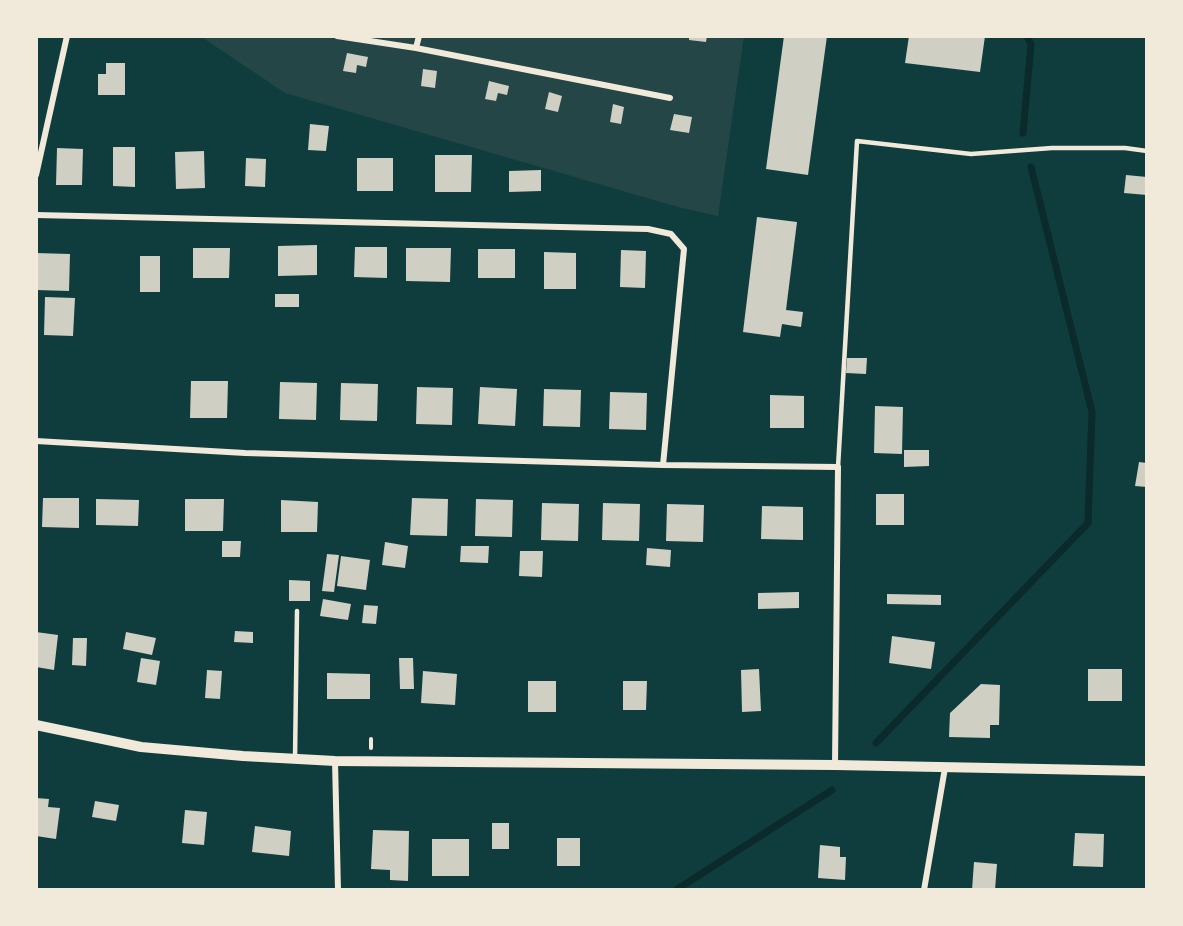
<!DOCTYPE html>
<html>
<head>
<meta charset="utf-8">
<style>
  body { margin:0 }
  #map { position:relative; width:1183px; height:926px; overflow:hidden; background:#0f3d3e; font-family:"Roboto Condensed",sans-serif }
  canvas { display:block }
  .frame { position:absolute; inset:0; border:38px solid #f1e9da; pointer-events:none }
</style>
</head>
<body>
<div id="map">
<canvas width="1183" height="926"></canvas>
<div class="frame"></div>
</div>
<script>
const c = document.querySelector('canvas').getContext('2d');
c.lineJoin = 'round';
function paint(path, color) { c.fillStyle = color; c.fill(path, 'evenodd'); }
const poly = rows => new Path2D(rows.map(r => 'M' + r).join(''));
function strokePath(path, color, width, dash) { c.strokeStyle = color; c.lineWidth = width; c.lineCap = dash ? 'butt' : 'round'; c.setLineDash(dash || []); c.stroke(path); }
const green = poly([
  [200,36,744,36,718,216,678,207,285,93]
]);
const stream = poly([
  [1023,133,1031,44,1027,36],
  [876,743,1088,523,1092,412,1031,167],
  [676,890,832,790]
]);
const building = poly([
  [689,36,707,36,706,42,689,40],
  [784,36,827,36,808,175,766,169],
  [909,36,985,36,980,72,905,63],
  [347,53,368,57,366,67,357,65,356,73,343,71],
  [106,63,125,63,125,95,98,95,98,74,106,74],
  [423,69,437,71,435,88,421,86],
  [489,81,509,86,507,95,498,93,496,101,485,99],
  [549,92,562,96,558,112,545,109],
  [613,104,624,107,621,124,610,122],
  [674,114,692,117,689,133,670,130],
  [310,124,329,126,326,151,308,150],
  [113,147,135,147,135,187,113,186],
  [57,148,83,149,82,185,56,185],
  [204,151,205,188,176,189,175,152],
  [435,155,472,155,471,192,435,192],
  [246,158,266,159,265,187,245,186],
  [357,158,393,158,393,191,357,191],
  [541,170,541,191,509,192,509,171],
  [1126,175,1147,177,1147,195,1124,193],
  [757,217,797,222,786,310,803,312,801,327,782,324,780,337,743,332],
  [317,245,317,275,278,276,278,246],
  [355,247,387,247,387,278,354,277],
  [193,248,230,248,229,278,193,278],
  [406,248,451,248,450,282,406,281],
  [478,249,515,249,515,278,478,278],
  [621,250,646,251,645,288,620,287],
  [544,252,576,253,576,289,544,289],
  [36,253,70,254,69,291,36,290],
  [140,256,160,256,160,292,140,292],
  [275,294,299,294,299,307,275,307],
  [45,297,75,298,73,336,44,335],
  [847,358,867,358,866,374,846,373],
  [191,381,228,381,227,418,190,418],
  [280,382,317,383,316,420,279,419],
  [341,383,378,384,377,421,340,420],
  [417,387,453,388,452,425,416,424],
  [480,387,517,389,515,426,478,424],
  [544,389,581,390,580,427,543,426],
  [610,392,647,393,646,430,609,429],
  [770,395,804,396,804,428,770,428],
  [875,406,903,407,902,454,874,453],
  [904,450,929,450,929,466,904,467],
  [1139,462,1147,463,1147,487,1135,486],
  [876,494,904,494,904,525,876,525],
  [43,498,79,498,79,528,42,527],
  [412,498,448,499,447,536,410,535],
  [96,499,139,500,138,526,96,525],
  [185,499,224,499,223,531,185,531],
  [476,499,513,500,512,537,475,536],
  [281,500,318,502,317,532,281,532],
  [542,503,579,504,578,541,541,540],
  [603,503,640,504,639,541,602,540],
  [667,504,704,505,703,542,666,541],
  [762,506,803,507,803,540,761,539],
  [222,541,241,541,240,557,222,557],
  [385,542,408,546,405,568,382,565],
  [461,546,489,546,488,563,460,562],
  [647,548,671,550,670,567,646,565],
  [520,551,543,551,542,577,519,576],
  [327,554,339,555,334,592,322,591],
  [341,556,370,560,366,590,337,586],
  [289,580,310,581,310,601,289,601],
  [799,592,799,608,758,609,758,593],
  [887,594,941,595,941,605,887,604],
  [323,599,351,604,348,620,320,616],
  [364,605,378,606,376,624,362,623],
  [235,631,253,632,253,643,234,642],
  [36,632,58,635,54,670,36,667],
  [126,632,156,638,152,655,123,649],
  [892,636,935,642,931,669,889,663],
  [73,638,87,638,86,666,72,665],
  [141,658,160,661,156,685,137,682],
  [399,658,413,658,414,689,400,689],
  [759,669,761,711,742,712,741,670],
  [1088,669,1122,669,1122,701,1088,701],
  [207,670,222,671,220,699,205,698],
  [423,671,457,674,455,705,421,703],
  [327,673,370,674,370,699,327,699],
  [528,681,556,681,556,712,528,712],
  [623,681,647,681,646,710,623,710],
  [981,684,1000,685,999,725,990,725,990,738,949,737,950,713],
  [36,798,49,799,48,807,60,808,56,839,36,836],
  [95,801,119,805,116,821,92,817],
  [185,810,207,812,204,845,182,843],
  [492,823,509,823,509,849,492,849],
  [255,826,291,831,289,856,252,852],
  [373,830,409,831,408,881,390,880,390,870,371,869],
  [1075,833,1104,834,1103,867,1073,866],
  [557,838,580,838,580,866,557,866],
  [432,839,469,839,469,876,432,876],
  [820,845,840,847,840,857,846,857,845,880,818,878],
  [974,862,997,864,995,890,972,890]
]);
const path = poly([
  [371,739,371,748]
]);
const service = poly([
  [838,467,857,141,971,154,1052,148,1125,148,1147,151],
  [295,759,297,611]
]);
const minor = poly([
  [337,36,416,48,670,98],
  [416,48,419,36],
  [36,175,67,36],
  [36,215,648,229,671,234,684,249,663,465],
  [36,441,245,453,663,465,838,467,835,765],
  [335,761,338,890],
  [924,890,945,768]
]);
const tertiary = poly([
  [36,725,141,747,243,756,335,761,835,765,1147,771]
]);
paint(green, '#244646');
strokePath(stream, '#0a2a2b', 7);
paint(building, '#cfcfc3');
strokePath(path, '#f1e9da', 4);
strokePath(service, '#f1e9da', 4.5);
strokePath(minor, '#f1e9da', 6);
strokePath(tertiary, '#f1e9da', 10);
</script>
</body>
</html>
